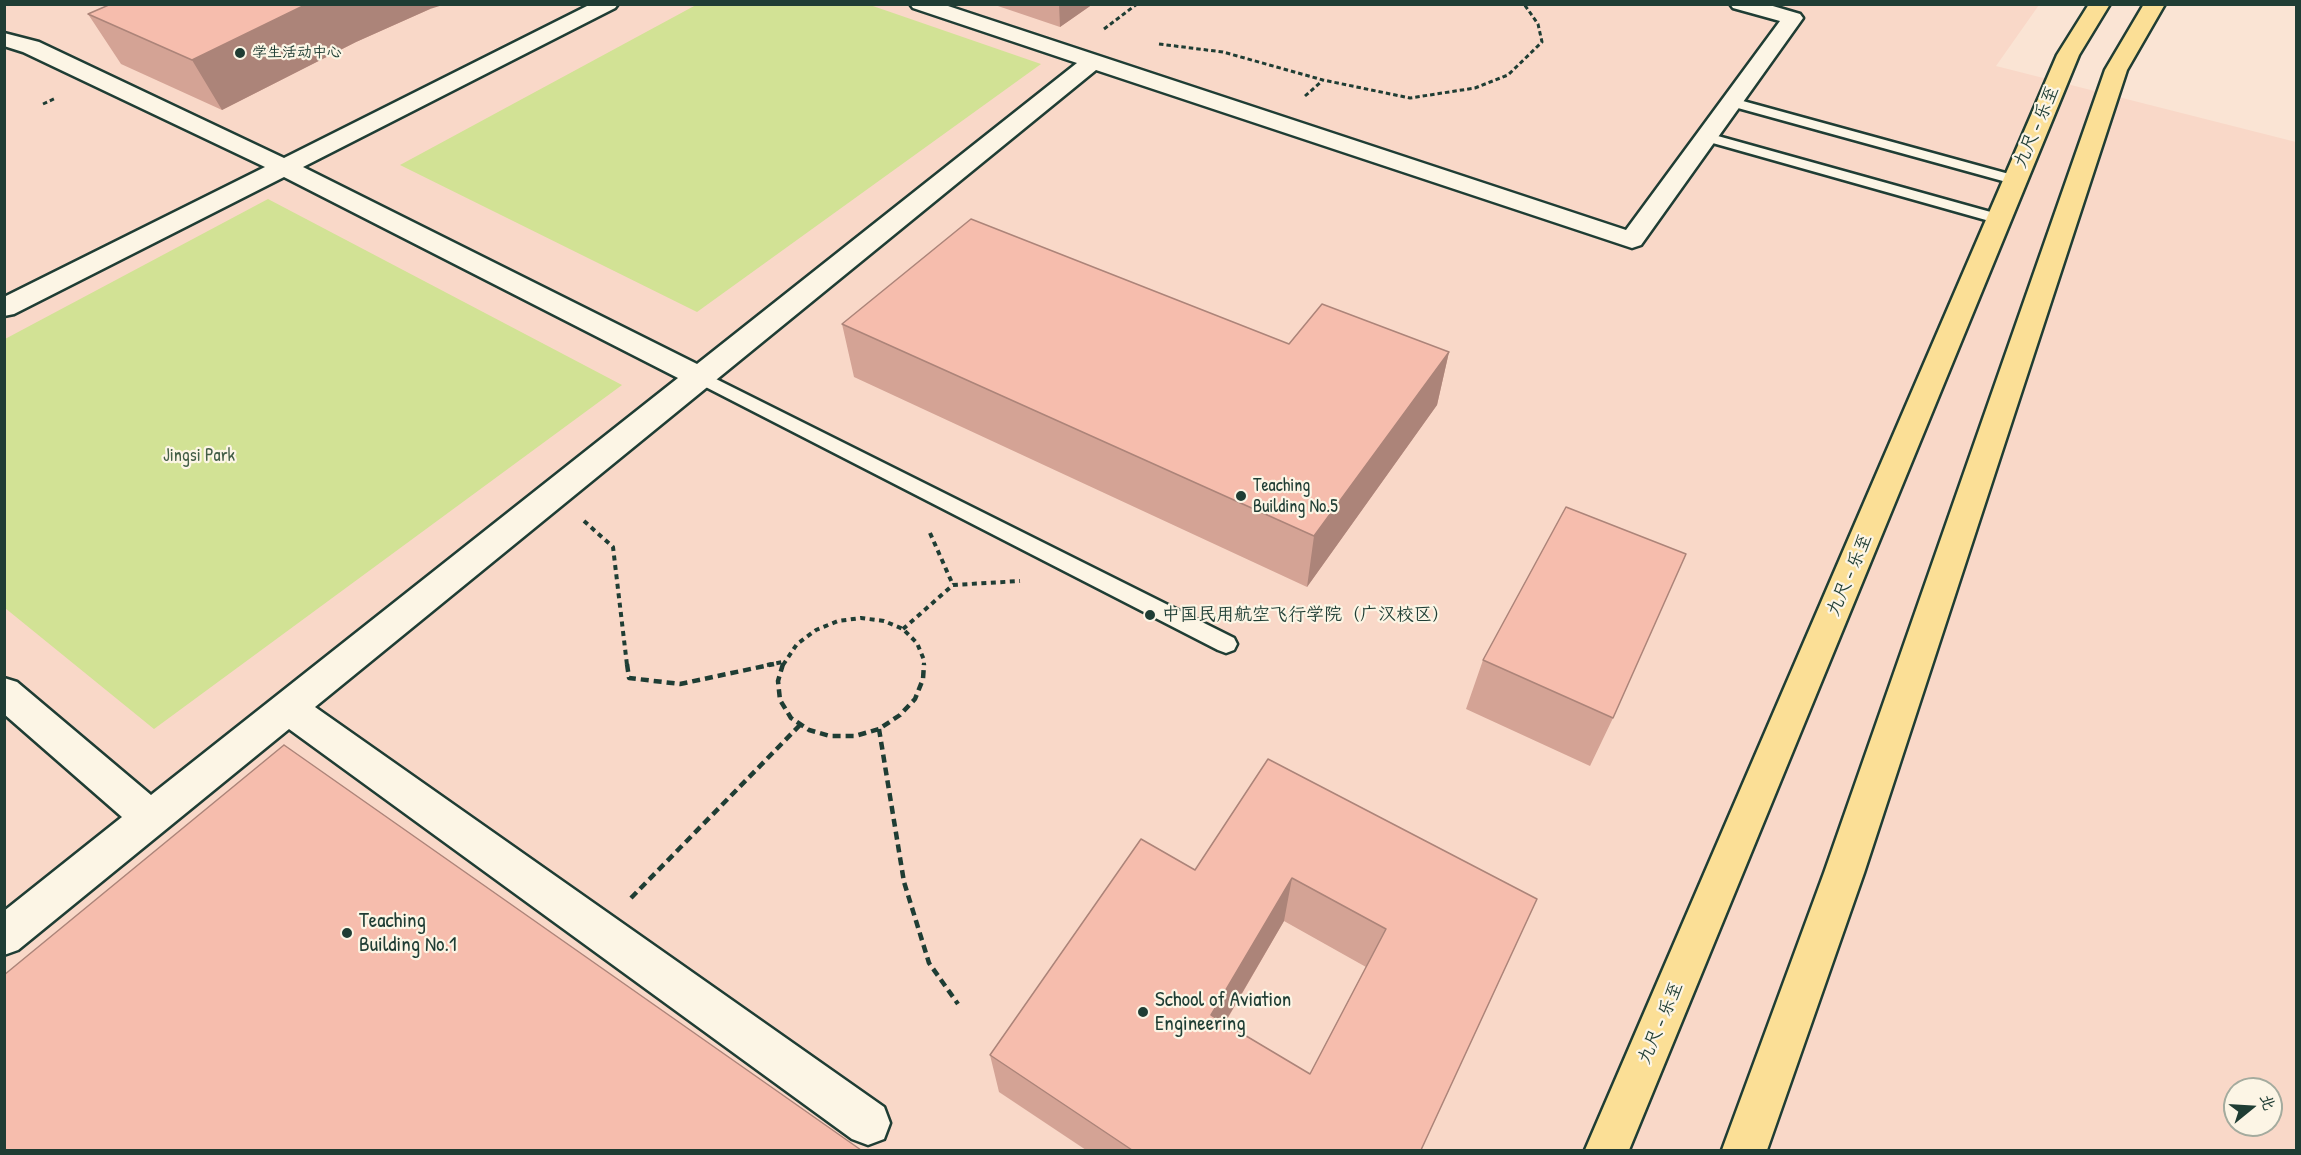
<!DOCTYPE html>
<html>
<head>
<meta charset="utf-8">
<style>
  body { margin:0 }
  #map { position:relative; width:2301px; height:1155px; overflow:hidden; background:#fae4d4; font-family:"Patrick Hand","LXGW WenKai TC",sans-serif }
  canvas { display:block }
  .frame { position:absolute; inset:0; border:6px solid #1f3d34; pointer-events:none }
  .north { position:absolute; left:2223px; top:1077px; width:60px; height:60px; box-sizing:border-box; background:#fcf5e5; border:2px solid #a4ab9e; border-radius:50%; rotate:72deg; font-size:16px; font-weight:700; line-height:24px; text-align:center; color:#1f3d34 }
  .north::after { content:''; display:block; margin:auto; width:21px; height:27px; background:#1f3d34; clip-path:polygon(50% 0,100% 100%,50% 72%,0 100%) }
</style>
</head>
<body>
<div id="map">
<canvas width="2301" height="1155"></canvas>
<div class="frame"></div>
<div class="north">北</div>
</div>
<script>
const c = document.querySelector('canvas').getContext('2d');
c.lineJoin = 'round';
function paint(path, color) { c.fillStyle = color; c.fill(path, 'evenodd'); }
const poly = rows => new Path2D(rows.map(r => 'M' + r).join(''));
function strokePath(path, color, width, dash) { c.strokeStyle = color; c.lineWidth = width; c.lineCap = dash ? 'butt' : 'round'; c.setLineDash(dash || []); c.stroke(path); }
function label(font, color, halo, rows, align = 'center') {
  c.font = font + ' "Patrick Hand","LXGW WenKai TC",sans-serif'; c.lineWidth = 4.5; c.setLineDash([]); c.textBaseline = 'middle'; c.strokeStyle = halo; c.fillStyle = color; for (const [text, x, y, turn = 0] of rows) {
    c.save(); c.translate(x, y); c.rotate((+turn || 0) * Math.PI / 180); c.textAlign = isNaN(turn) ? turn : align; if (halo) c.strokeText(text, 0, 0); c.fillText(text, 0, 0); c.restore();
  }
}
const built = poly([
  [5,5,2039,5,1996,66,2296,142,2296,1150,5,1150],
  [2235,1089,2271,1089,2271,1125,2235,1125]
]);
const green = poly([
  [696,5,870,5,1041,64,697,312,400,165],
  [268,199,622,385,154,729,5,608,5,339]
]);
const pathFar2 = poly([
  [1104,29,1137,4],
  [1159,44,1223,52,1323,80,1410,98,1475,88,1508,75,1542,42,1538,24,1524,4],
  [1305,96,1322,81],
  [43,104,56,98]
]);
const pathFar1 = poly([
  [584,521,613,547,627,665],
  [930,533,953,585],
  [903,629,953,585,1020,581],
  [767,665,783,662],
  [783,665,797,644,816,630,838,621,861,618,884,621,903,629,917,643,924,660,924,665]
]);
const path = poly([
  [627,664,629,678,680,684,774,664],
  [783,664,778,681,780,700,791,718,809,730,830,736,855,736,879,729,900,715,915,699,923,679,924,664],
  [879,729,904,882,929,963,958,1004],
  [631,898,800,725]
]);
const service = poly([
  [1732,98,2020,177,2023,180,2020,183,2010,183,1727,105,1725,102,1732,98],
  [1707,133,2005,216,2007,219,2005,222,1993,222,1702,140,1700,137,1707,133],
  [700,371,1234,638,1237,644,1234,650,1226,653,1218,650,694,381,691,377,694,373,700,371]
]);
const minor = poly([
  [591,4,618,4,615,8,303,167,697,364,1077,63,913,8,910,4,942,4,1626,230,1780,21,1733,8,1730,4,1766,4,1800,14,1803,18,1641,245,1632,248,1096,70,315,707,884,1107,890,1123,884,1139,868,1145,852,1139,289,729,18,950,4,955,4,911,122,817,4,714,4,678,17,682,151,795,678,378,284,177,14,314,4,316,4,297,265,167,23,52,4,46,4,33,39,42,284,158,591,4]
]);
const primary = poly([
  [2089,4,2110,4,2079,55,1629,1150,1585,1150,2057,55,2089,4],
  [2144,4,2165,4,2127,70,1864,873,1767,1150,1722,1150,1824,873,2105,70,2144,4]
]);
const wall = poly([
  [992,4,1093,4,1060,27],
  [430,9,356,42,222,110,121,64,88,14],
  [842,324,1289,344,1449,352,1437,405,1307,587,854,377],
  [1483,660,1613,718,1590,766,1466,709],
  [1195,870,1537,899,1421,1150,1086,1150,999,1092,990,1055],
  [1284,921,1366,967,1310,1074,1225,1023]
]);
const shadedWall = poly([
  [307,4,446,4,430,9,356,42,222,110,192,60],
  [1059,4,1093,4,1060,27],
  [1449,352,1437,405,1307,587,1314,536],
  [1292,878,1284,921,1207,1053,1211,1015]
]);
const building = poly([
  [111,4,307,4,192,60,88,14,111,4],
  [971,219,1289,344,1322,304,1449,352,1314,536,842,324,971,219],
  [1566,507,1686,554,1613,718,1483,660,1566,507],
  [284,745,861,1150,4,1150,4,975,284,745],
  [1268,759,1537,899,1421,1150,1132,1150,990,1055,1141,839,1195,870,1268,759],
  [1292,878,1386,929,1310,1074,1211,1015,1292,878]
]);
const markers = [
  [240,53,6,"#1f3d34"],
  [1241,496,6,"#1f3d34"],
  [1150,615,6,"#1f3d34"],
  [347,933,6,"#1f3d34"],
  [1143,1012,6,"#1f3d34"]
];
const farPoinames = [
  ["学生活动中心",252,53]
];
const streetNames = [
  ["九尺 - 乐至",2037,127,-67],
  ["九尺 - 乐至",1850,575,-67],
  ["九尺 - 乐至",1661,1023,-67]
];
const parkNames = [
  ["Jingsi Park",199,456]
];
const poiNames = [
  ["Teaching",1253,486],
  ["Building No.5",1253,507],
  ["中国民用航空飞行学院（广汉校区）",1162,615]
];
const nearPoinames = [
  ["Teaching",359,921],
  ["Building No.1",359,945],
  ["School of Aviation",1155,1000],
  ["Engineering",1155,1024]
];
paint(built, '#f9d8c8');
paint(green, '#d2e295');
strokePath(service, '#1f3d34', 5);
strokePath(minor, '#1f3d34', 5);
strokePath(primary, '#1f3d34', 5);
strokePath(pathFar2, '#1f3d34', 3, [4.5, 3]);
strokePath(pathFar1, '#1f3d34', 4, [5, 4.5]);
strokePath(path, '#1f3d34', 4.5, [8, 5]);
paint(service, '#fcf5e5');
paint(minor, '#fcf5e5');
paint(primary, '#fbdf96');
paint(wall, '#d4a395');
paint(shadedWall, '#ac8479');
paint(building, '#f6bdad');
strokePath(building, '#ac8479', 1.5);
for (const [x, y, r, color] of markers) { const dot = new Path2D(); dot.arc(x, y, r, 0, 2 * Math.PI); c.fillStyle = color; c.fill(dot); strokePath(dot, '#fcf5e5', 2); }
label('15px', '#1f3d34', '#fcf5e5', farPoinames, 'left');
label('18px', '#1f3d34', '#fcf5e5', streetNames);
label('18px', '#435e47', '#fcf5e5', parkNames);
label('18px', '#1f3d34', '#fcf5e5', poiNames, 'left');
label('21px', '#1f3d34', '#fcf5e5', nearPoinames, 'left');
</script>
</body>
</html>
